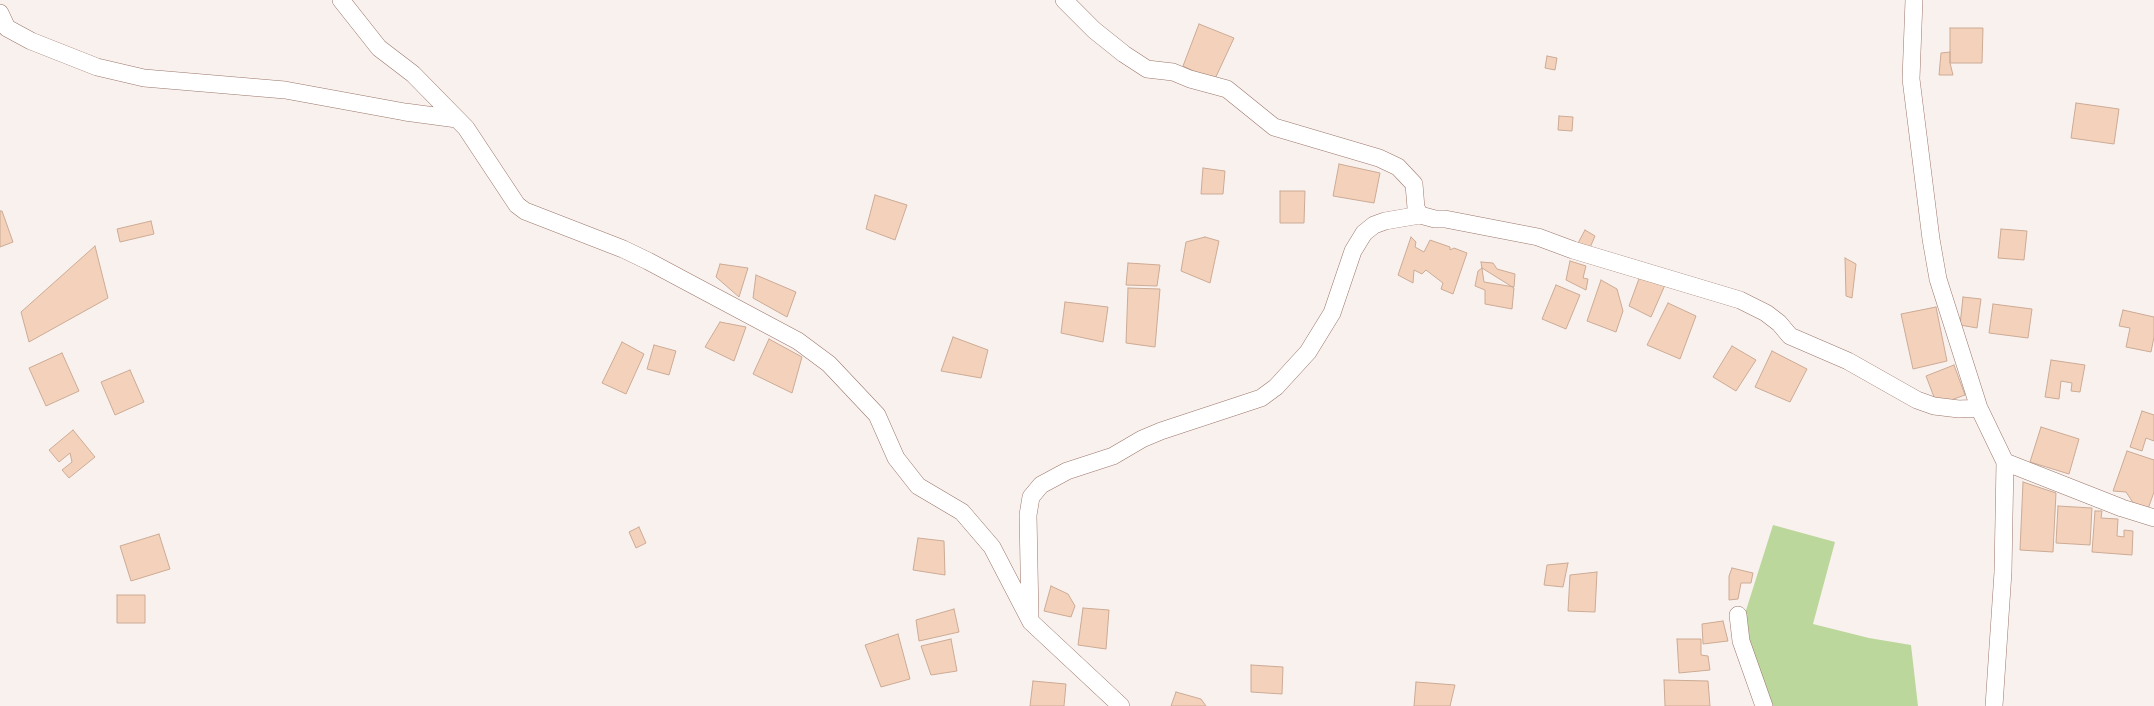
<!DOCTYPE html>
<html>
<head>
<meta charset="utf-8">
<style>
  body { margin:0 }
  canvas { display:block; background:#f9f1ee }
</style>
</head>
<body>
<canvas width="2154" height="706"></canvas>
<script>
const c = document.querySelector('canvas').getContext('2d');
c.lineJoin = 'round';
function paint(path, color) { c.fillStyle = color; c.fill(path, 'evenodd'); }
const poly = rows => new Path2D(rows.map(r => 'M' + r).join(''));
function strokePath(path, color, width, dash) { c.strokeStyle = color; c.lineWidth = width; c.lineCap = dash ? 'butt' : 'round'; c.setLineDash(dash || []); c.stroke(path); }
const green = poly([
  [1773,525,1835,542,1813,624,1869,638,1911,645,1918,706,1773,706,1742,623]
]);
const building = poly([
  [1199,24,1234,38,1214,81,1183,66,1199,24],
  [1950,28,1983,28,1982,63,1950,63,1950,28],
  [1950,52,1950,63,1953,75,1939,75,1941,53,1950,52],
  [1547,56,1557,58,1555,70,1545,68,1547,56],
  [2076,103,2119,109,2114,144,2071,138,2076,103],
  [1559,116,1573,117,1572,131,1558,130,1559,116],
  [1339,164,1380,173,1374,203,1333,196,1339,164],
  [1203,168,1225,171,1223,194,1201,194,1203,168],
  [1280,191,1305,191,1304,223,1280,223,1280,191],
  [875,195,907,205,895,240,866,229,875,195],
  [0,211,2,211,13,242,0,247,0,211],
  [151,221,154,234,120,242,117,229,151,221],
  [2001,229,2027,231,2024,260,1998,258,2001,229],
  [1585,230,1595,236,1589,250,1577,245,1585,230],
  [1205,237,1219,241,1210,283,1181,271,1186,242,1205,237],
  [1411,237,1416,242,1415,247,1424,252,1430,240,1450,247,1450,250,1454,248,1467,253,1453,294,1441,289,1443,283,1426,270,1422,274,1414,270,1413,283,1398,275,1411,237],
  [95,246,108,298,29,342,21,312,95,246],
  [1845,258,1856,264,1852,298,1846,296,1845,258],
  [1570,261,1586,266,1583,278,1588,279,1586,290,1566,280,1570,261],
  [1481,262,1493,263,1497,269,1515,274,1514,287,1484,282,1481,262],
  [1128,263,1160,265,1157,286,1126,285,1128,263],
  [720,264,748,268,739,297,716,277,720,264],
  [1482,268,1514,288,1512,309,1485,304,1485,290,1475,286,1478,271,1482,268],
  [756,275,796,292,787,317,753,298,756,275],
  [1640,276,1665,285,1651,317,1629,306,1640,276],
  [1601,280,1617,289,1623,311,1616,332,1587,321,1601,280],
  [1556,285,1580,295,1566,329,1542,319,1556,285],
  [1128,288,1160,289,1155,347,1126,343,1128,288],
  [1963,297,1981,299,1977,328,1960,325,1963,297],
  [1065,302,1108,307,1103,342,1061,333,1065,302],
  [1668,303,1696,316,1680,359,1647,345,1668,303],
  [1993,304,2032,309,2028,338,1989,333,1993,304],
  [1936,307,1947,361,1913,369,1901,314,1936,307],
  [2123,310,2154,317,2154,337,2151,352,2126,347,2130,328,2119,326,2123,310],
  [720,322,746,327,734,361,705,347,720,322],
  [953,337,988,350,981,378,941,371,953,337],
  [769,339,802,357,792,393,753,374,769,339],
  [622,342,644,354,626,394,602,383,622,342],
  [654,345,676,351,669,375,647,369,654,345],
  [1732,346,1756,360,1736,391,1713,377,1732,346],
  [1772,351,1807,369,1790,402,1755,387,1772,351],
  [62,353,79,391,46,406,29,368,62,353],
  [2051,360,2085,365,2080,392,2071,391,2072,383,2061,381,2059,399,2045,397,2051,360],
  [1954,365,1965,395,1937,405,1926,376,1954,365],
  [130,370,144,402,115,415,101,382,130,370],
  [2142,411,2154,415,2154,441,2146,438,2142,451,2130,447,2142,411],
  [2041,427,2079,439,2069,474,2030,462,2041,427],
  [73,430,95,457,69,478,62,470,72,462,70,453,59,462,49,450,73,430],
  [2127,451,2154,460,2154,492,2148,509,2134,504,2126,492,2113,491,2127,451],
  [2023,482,2056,493,2053,552,2020,550,2023,482],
  [2058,506,2092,508,2090,545,2056,543,2058,506],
  [2095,511,2102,511,2101,518,2118,519,2117,536,2124,537,2124,530,2133,531,2132,555,2092,552,2095,511],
  [639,527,646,543,636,548,629,532,639,527],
  [159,534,170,569,131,581,120,546,159,534],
  [918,538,944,541,945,575,913,570,918,538],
  [1568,563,1563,587,1544,585,1547,565,1568,563],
  [1732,568,1753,573,1751,583,1741,583,1738,599,1729,600,1729,576,1732,568],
  [1597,572,1595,612,1568,611,1570,575,1597,572],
  [1051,586,1068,594,1075,606,1071,617,1044,611,1051,586],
  [117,595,145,595,145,623,117,623,117,595],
  [1083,608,1109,610,1106,649,1078,645,1083,608],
  [954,609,959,632,919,641,916,620,954,609],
  [1723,621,1728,641,1703,644,1702,624,1723,621],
  [898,634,910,679,881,687,865,645,898,634],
  [951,639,957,671,931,675,921,646,951,639],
  [1677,639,1701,639,1701,655,1708,656,1710,670,1679,673,1677,639],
  [1251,665,1283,667,1282,694,1251,692,1251,665],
  [1664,680,1708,681,1710,706,1665,706,1664,680],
  [1033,681,1066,684,1064,706,1030,706,1033,681],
  [1416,682,1455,685,1450,706,1414,706,1416,682],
  [1176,692,1201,699,1206,706,1171,706,1176,692]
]);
const minor = poly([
  [341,0,379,48,413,74,466,128,517,205,525,211,623,249,648,261,798,341,829,364,877,415,896,458,918,486,962,512,992,547,1031,622,1121,706],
  [1064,0,1094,30,1124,54,1147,69,1173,72,1190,79,1227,89,1274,127,1379,158,1398,167,1414,184,1416,208,1420,215,1435,219,1445,219,1538,237,1573,250,1740,300,1766,313,1779,323,1790,336,1848,361,1917,400,1934,406,1959,409,1979,408],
  [1914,0,1911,79,1931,239,1938,279,1979,408,2005,462,2003,572,1994,706],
  [0,13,7,28,31,41,97,67,144,78,285,90,405,112,457,119],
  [2005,462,2122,508,2154,518],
  [1738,615,1741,641,1764,706],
  [1030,617,1028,515,1031,497,1041,485,1067,471,1113,456,1142,439,1161,431,1261,398,1276,387,1308,352,1332,313,1353,251,1364,233,1374,225,1385,221,1420,215]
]);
paint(green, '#bcd79c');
paint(building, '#f3d1bb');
strokePath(building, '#ccab95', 1);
strokePath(minor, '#9b776a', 18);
strokePath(minor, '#fff', 17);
</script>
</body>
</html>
